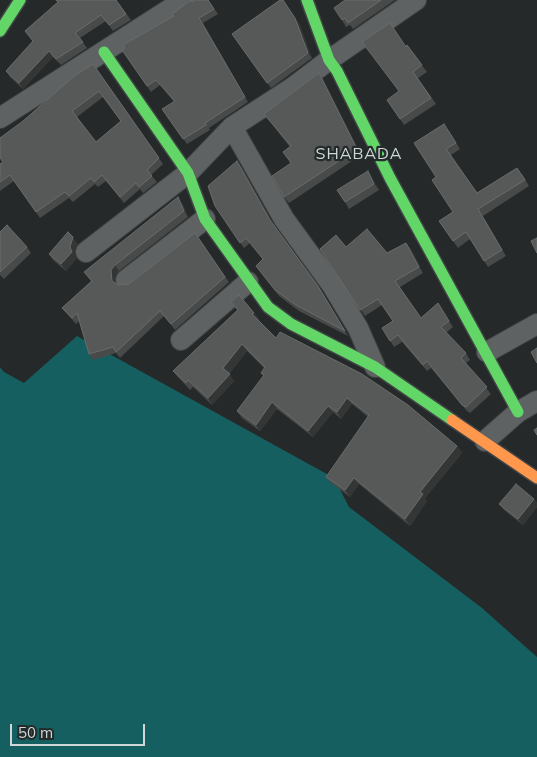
<!DOCTYPE html>
<html>
<head>
<meta charset="utf-8">
<style>
  body { margin:0 }
  #map { position:relative; width:537px; height:757px; overflow:hidden; background:#252929; font-family:Mulish,sans-serif }
  canvas { display:block }
  .scale { position:absolute; left:10px; top:724px; width:135px; height:22px; box-sizing:border-box; border:2px solid #d1d6d6; border-top:0; padding-left:6px; font-size:15px; line-height:18px; white-space:nowrap; color:#d1d6d6; -webkit-text-stroke:4px #232b2b; paint-order:stroke }
</style>
</head>
<body>
<div id="map">
<canvas width="537" height="757"></canvas>
<div class="scale">50 m</div>
</div>
<script>
const c = document.querySelector('canvas').getContext('2d');
c.lineJoin = 'round';
function paint(path, color) { c.fillStyle = color; c.fill(path, 'evenodd'); }
const poly = rows => new Path2D(rows.map(r => 'M' + r).join(''));
function strokePath(path, color, width, dash) { c.strokeStyle = color; c.lineWidth = width; c.lineCap = dash ? 'butt' : 'round'; c.setLineDash(dash || []); c.stroke(path); }
function label(font, color, halo, rows, align = 'center') {
  c.font = font + ' Mulish,sans-serif'; c.lineWidth = 4.5; c.setLineDash([]); c.textBaseline = 'middle'; c.strokeStyle = halo; c.fillStyle = color; for (const [text, x, y, turn = 0] of rows) {
    c.save(); c.translate(x, y); c.rotate((+turn || 0) * Math.PI / 180); c.textAlign = isNaN(turn) ? turn : align; if (halo) c.strokeText(text, 0, 0); c.fillText(text, 0, 0); c.restore();
  }
}
const forest = poly([
  [77,336,334,478,349,507,482,608,537,657,537,757,0,757,0,367,4,372,24,383]
]);
const street = poly([
  [0,118,184,0],
  [232,127,284,219,332,285,358,328,375,367],
  [86,252,188,173,232,127,292,88,329,60,416,0],
  [126,280,205,219],
  [181,340,248,282],
  [487,352,537,324],
  [485,441,518,412,537,401]
]);
const fast = poly([
  [307,0,329,60,337,71,390,178,518,412],
  [0,31,20,0],
  [104,52,188,173,205,219,268,307,291,324,375,367,452,420]
]);
const slow = poly([
  [452,420,537,478]
]);
const wall = poly([
  [56,0,116,0,131,20,113,31,106,21,80,38,87,48,61,65,53,57,23,89,10,77,6,71,33,41,25,31,58,2],
  [208,0,218,14,203,23,248,102,209,128,210,130,187,144,162,109,174,102,160,85,151,92,122,50,174,16,192,2],
  [345,0,395,0,353,29,350,25,346,27,342,20],
  [299,23,312,58,271,88,232,34],
  [407,45,427,72,418,78,436,104,404,125,387,100,399,92,406,47],
  [93,64,163,164,151,175,157,182,143,193,140,189,124,203,106,181,98,187,95,184,73,202,69,198,40,218,14,181,0,191,0,164,3,162,23,121],
  [103,97,121,121,96,142,77,117],
  [319,73,323,79,361,155,289,203,284,197,291,163,290,147,264,114],
  [449,131,460,149,451,155,477,193,522,174,529,186,483,216,506,256,488,267,470,239,458,248,439,221,453,212,436,177],
  [241,166,273,224,322,292,348,336,299,311,279,296,256,266,263,259,250,243,244,248,215,206],
  [372,178,379,190,349,209,345,202],
  [182,203,188,217,119,271,115,276,116,284,118,285,129,284,195,233,229,282,175,330,164,316,120,358,116,353,93,360,89,354,79,321,76,324,62,308,91,281,84,272],
  [0,232,27,247,31,253,4,279,0,275],
  [406,243,411,249,423,273,400,287,421,318,438,303,453,327,446,333,466,353,470,360,466,363,491,394,470,413,467,411,431,368,427,371,402,342,394,347,382,328,393,321,382,305,365,316,320,249,387,253],
  [78,244,74,253,76,259,66,271,53,260,49,254],
  [231,302,254,313,259,319,258,320,276,338,457,446,462,453,425,498,427,501,410,526,359,484,350,497,331,483,326,477,368,417,352,404,341,419,333,412,313,437,277,409,260,431,242,418,237,411,264,376,261,373,265,369,247,351,229,374,234,381,212,405,193,387,190,390,178,377,173,371,237,310],
  [534,499,537,503,537,507,523,525,504,510,499,504]
]);
const shadedWall = poly([
  [199,18,203,23,248,102,245,97],
  [295,18,299,23,312,58,308,53],
  [49,51,53,57,23,89,19,83],
  [319,73,323,79,361,155,357,149],
  [237,161,241,166,274,225,270,220],
  [368,171,372,178,379,190,374,184],
  [178,197,182,203,188,217,184,211],
  [478,209,483,216,506,256,502,250],
  [73,237,78,244,74,253,76,259,66,271,61,264],
  [406,243,411,249,423,273,419,267],
  [115,265,119,271,115,276,116,287,112,281,111,270],
  [254,313,259,319,257,321,252,314],
  [242,344,247,351,228,375,223,368],
  [230,374,234,381,212,405,208,398],
  [347,398,352,404,341,419,337,412],
  [272,402,277,409,260,431,256,425],
  [328,406,333,412,313,437,308,431],
  [457,446,462,453,425,498,427,501,410,526,405,519,420,492],
  [354,478,359,484,350,497,345,490],
  [534,499,537,503,537,507,523,525,518,519]
]);
const building = poly([
  [56,0,116,0,126,14,109,25,101,15,75,33,83,42,56,59,49,51,19,83,6,71,33,41,25,31,58,2,56,0],
  [191,0,192,2,196,0,208,0,214,9,199,18,245,97,205,123,206,125,183,139,162,109,175,101,156,80,147,86,122,50,125,48,123,45,174,16,172,14,191,0],
  [280,0,283,0,295,18,308,53,267,83,232,34,280,0],
  [345,0,381,0,348,23,345,18,342,20,334,8,345,0],
  [390,23,406,47,407,45,422,65,413,72,431,98,400,119,387,100,399,91,362,42,390,23],
  [93,64,159,158,147,170,152,176,139,187,136,183,120,197,102,175,94,182,91,178,69,196,65,192,36,212,10,175,0,182,0,164,3,162,0,158,0,138,23,121,73,77,93,64],
  [99,91,121,121,96,142,72,111,99,91],
  [319,73,357,149,284,197,272,176,291,163,283,152,291,146,264,114,319,73],
  [444,124,456,143,446,149,477,193,517,168,525,180,478,209,502,250,484,261,466,232,453,241,439,221,453,212,432,180,436,177,414,143,444,124],
  [237,161,270,220,318,286,345,331,296,305,275,290,256,266,263,259,246,238,240,243,215,206,208,186,237,161],
  [368,171,374,184,345,202,337,190,368,171],
  [178,197,184,211,115,265,111,270,112,281,118,285,129,284,195,233,225,277,171,324,160,311,116,352,113,347,89,354,77,313,72,318,62,308,92,281,84,272,178,197],
  [7,225,27,247,0,272,0,232,7,225],
  [367,229,387,253,406,243,419,267,395,281,421,318,438,303,449,321,441,327,466,353,461,358,487,387,466,407,462,405,427,361,423,365,398,335,390,341,382,328,393,321,378,299,360,310,320,249,336,235,346,247,367,229],
  [68,232,73,237,70,247,72,252,61,264,49,254,68,232],
  [537,238,537,253,531,241,537,238],
  [239,295,254,313,252,314,276,338,280,332,362,374,408,405,457,446,420,492,423,494,405,519,354,478,345,490,326,477,369,415,347,398,337,412,328,406,308,431,272,402,256,425,237,411,264,375,261,373,265,367,242,344,223,368,230,374,208,398,188,380,186,383,173,371,238,310,231,302,239,295],
  [537,348,537,363,531,352,537,348],
  [537,428,537,435,534,430,537,428],
  [516,484,534,499,518,519,499,504,516,484]
]);
const quarterNames = [
  ["SHABADA",359,154]
];
paint(forest, '#165f60');
strokePath(street, '#414545', 22);
strokePath(fast, '#414545', 14);
strokePath(slow, '#414545', 14);
strokePath(street, '#5f6262', 20);
strokePath(fast, '#63d668', 11);
strokePath(slow, '#ff974d', 11);
paint(wall, '#484a4a');
paint(shadedWall, '#343636');
paint(building, '#575959');
strokePath(building, '#6a6c6c', 1);
c.letterSpacing = '1px';
label('16px', '#d1d6d6', '#232b2b', quarterNames);
c.letterSpacing = '0px';
</script>
</body>
</html>
